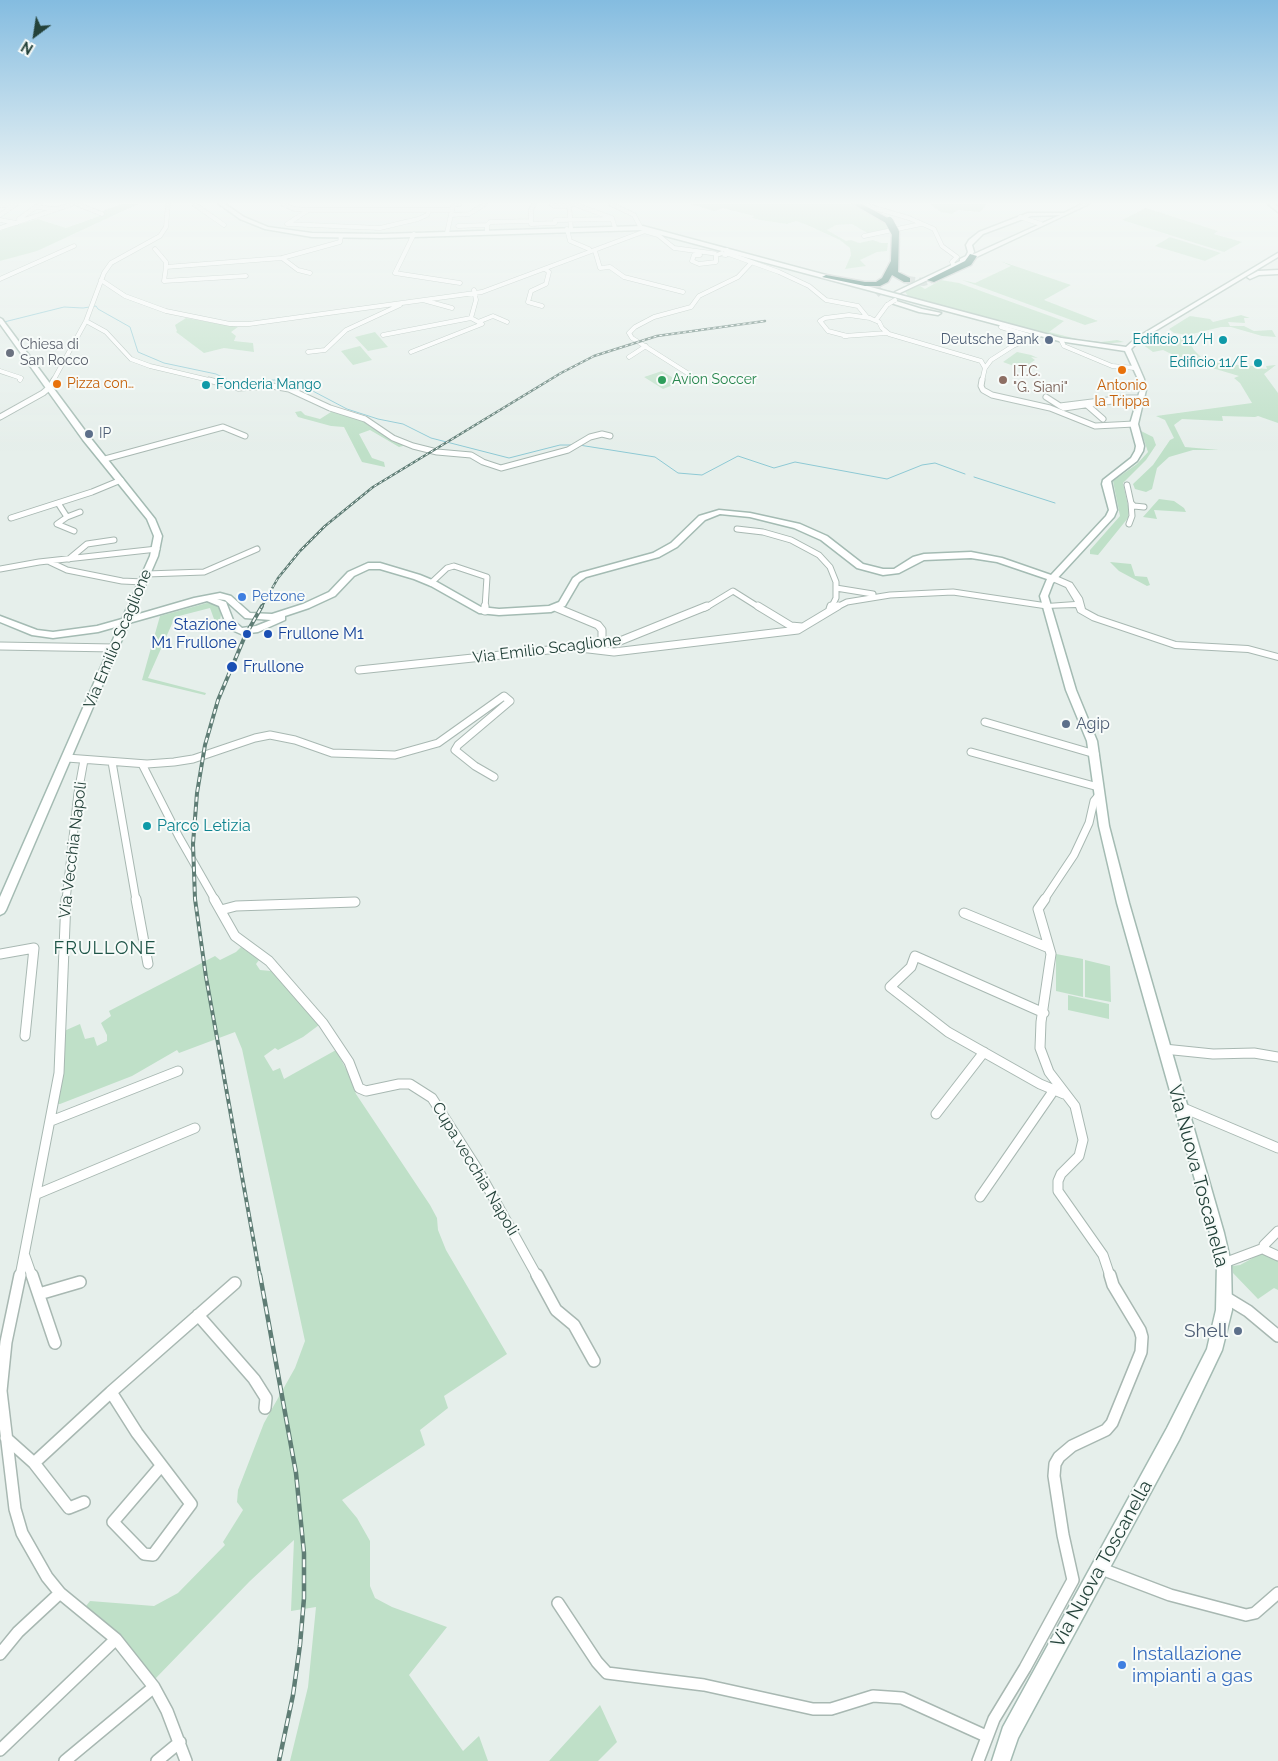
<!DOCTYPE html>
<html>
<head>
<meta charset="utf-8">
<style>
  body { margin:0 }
  #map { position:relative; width:1278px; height:1761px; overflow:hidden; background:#e6efeb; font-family:Raleway,sans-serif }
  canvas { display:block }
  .north { position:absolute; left:10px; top:10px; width:50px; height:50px; -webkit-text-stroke:4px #f7fbf9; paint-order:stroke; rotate:211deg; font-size:14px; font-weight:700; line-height:20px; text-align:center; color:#24423a }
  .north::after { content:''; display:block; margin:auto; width:18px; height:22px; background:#24423a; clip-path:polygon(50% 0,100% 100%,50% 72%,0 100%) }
</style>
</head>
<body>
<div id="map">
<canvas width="1278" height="1761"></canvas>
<div class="north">N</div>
</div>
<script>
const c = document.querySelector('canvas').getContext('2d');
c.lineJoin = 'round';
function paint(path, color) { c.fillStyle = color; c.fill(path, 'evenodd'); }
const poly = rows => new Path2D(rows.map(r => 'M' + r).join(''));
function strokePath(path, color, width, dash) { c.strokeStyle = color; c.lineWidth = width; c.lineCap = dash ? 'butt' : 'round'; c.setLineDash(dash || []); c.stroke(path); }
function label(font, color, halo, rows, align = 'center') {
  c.font = font + ' Raleway,sans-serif'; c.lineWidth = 4; c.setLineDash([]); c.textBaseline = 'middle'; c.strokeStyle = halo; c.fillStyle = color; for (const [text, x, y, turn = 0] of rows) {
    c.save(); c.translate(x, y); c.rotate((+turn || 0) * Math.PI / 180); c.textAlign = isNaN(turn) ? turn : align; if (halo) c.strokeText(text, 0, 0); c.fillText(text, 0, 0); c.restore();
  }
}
const green = poly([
  [122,204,138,204,37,251,0,261,0,231,2,230,1,229,38,219,66,228,105,214,100,212],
  [691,204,852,204,888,223,891,229,869,234,852,224,836,225,827,230,846,241,851,240,859,243,873,240,881,243,888,243,887,251,877,252,860,260,866,266,845,269,851,255,850,248,840,240,807,225,796,221,787,224,760,220,752,218,754,216,723,208,714,211],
  [930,204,987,204,980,212,958,210,952,214,941,212],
  [1146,208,1218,231,1214,234,1242,242,1224,252,1122,220],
  [1170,237,1221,253,1205,261,1155,246],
  [1000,261,1071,285,1044,300,1098,321,1085,325,962,280,975,283,1011,266],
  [941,280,959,283,1064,321,1049,332,1081,340,1101,342,1117,340,1124,342,1101,344,1061,338,908,296,903,289,917,284,925,289],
  [1241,315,1250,318,1244,318,1245,323,1228,322,1230,326,1244,326,1254,331,1272,330,1276,337,1262,336,1231,327,1221,327,1188,335,1174,333,1169,329,1190,316,1210,319,1213,322],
  [186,318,238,327,231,332,236,336,234,341,253,343,254,352,224,348,204,353,176,332,177,331,175,325],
  [375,332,388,347,368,351,355,337],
  [1160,335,1187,338,1194,350,1204,360,1224,364,1254,366,1255,368,1267,369,1266,366,1276,365,1264,374,1278,393,1278,423,1258,416,1255,417,1222,416,1223,421,1182,419,1174,425,1185,447,1219,450,1193,450,1169,457,1157,468,1152,489,1146,492,1135,489,1133,484,1153,465,1170,440,1174,438,1165,420,1156,416,1252,403,1240,383,1234,378,1239,376,1182,359,1163,350,1153,352,1142,344],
  [360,346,372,360,353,365,341,351],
  [1017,352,1031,355,1038,358,1031,357,1035,360,1022,369,1003,362],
  [662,371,680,382,663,389,644,377],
  [329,408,362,419,407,445,399,447,370,430,359,434,372,458,384,462,385,467,362,462,344,427,331,426,298,417,295,412,301,411,305,415,320,419,331,412],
  [1141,431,1153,437,1156,445,1146,460,1123,483,1129,510,1128,518,1098,555,1090,554,1090,550,1120,516,1113,481,1137,464,1148,452],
  [1159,499,1174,501,1184,508,1186,512,1154,510,1157,519,1143,517],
  [1110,562,1131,564,1135,576,1147,577,1150,585,1147,586,1119,571],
  [207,603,216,604,220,608,221,615,219,624,213,623,214,619,210,608,175,617,148,678,206,693,205,695,142,680,160,616],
  [241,947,259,960,256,964,260,970,271,971,319,1025,303,1037,278,1050,275,1048,264,1056,273,1071,280,1068,284,1079,336,1050,347,1071,356,1094,430,1205,437,1218,438,1230,446,1250,507,1354,444,1396,448,1408,420,1430,425,1445,342,1500,357,1518,370,1541,370,1586,375,1598,392,1607,447,1627,409,1675,463,1751,479,1736,488,1761,290,1761,308,1687,316,1607,291,1611,294,1540,250,1581,154,1680,109,1629,86,1606,90,1601,154,1606,178,1593,225,1545,223,1542,243,1510,237,1502,238,1490,264,1423,295,1368,305,1341,242,1049,235,1032,179,1053,177,1050,132,1076,60,1104,58,1104,64,1031,80,1024,85,1039,94,1037,97,1046,107,1041,107,1035,101,1023,111,1016,109,1011,215,956,220,960,236,952],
  [1056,954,1083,959,1083,997,1056,991],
  [1085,960,1110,966,1111,1002,1085,997],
  [1068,995,1109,1004,1109,1019,1068,1010],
  [1262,1253,1278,1261,1278,1290,1274,1288,1258,1299,1233,1273,1232,1266,1240,1265],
  [600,1705,617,1742,598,1761,549,1761]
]);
const stream = poly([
  [0,323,64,307,83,308,96,306,98,309,130,327,138,352,164,363,216,374,232,382,275,380,309,389,347,409,378,419,403,424,431,438,509,458,560,445,574,445],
  [309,389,316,388],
  [579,445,655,457,678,473,702,475,738,456,774,468,795,462,887,479,922,465,935,463,965,474],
  [974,477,1055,503]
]);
const motorwayTunnel = poly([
  [907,280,923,282,931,280],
  [876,294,885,286]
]);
const minorFar4 = poly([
  [40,204,36,207,54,209],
  [77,204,102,214],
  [194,204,224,225],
  [283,204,294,209,307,210,452,210,447,233],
  [552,204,554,206,570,206],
  [569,204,571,229],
  [574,204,612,218,615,228],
  [611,204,634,215,641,228],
  [861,204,909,218,934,229,942,246,957,257,952,262,953,264],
  [0,205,13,206],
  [452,210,453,205,459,204],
  [307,211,287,224,380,228,418,219,427,215,430,210],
  [0,215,16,204],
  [451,215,469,214,485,204],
  [1020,217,1041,224],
  [22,219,19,219,36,207],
  [0,220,17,223],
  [531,224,555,223,555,220,612,219],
  [531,224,531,210,534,204],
  [458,226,487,225],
  [0,228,72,204],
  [567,229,570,241,589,249],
  [644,231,658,235,674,248,726,255],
  [487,232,487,225,490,222,531,221],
  [414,234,395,273,460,283],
  [864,236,921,224],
  [155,249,166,262,166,267,282,258,340,242,341,236],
  [727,250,726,253,779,272,809,286,826,300,858,306,867,317,879,322,882,328,889,334,981,361,985,368],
  [595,251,600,268,610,267,624,277,683,292],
  [700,255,694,255,692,261,699,264,716,262,716,255],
  [282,258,298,270,310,273],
  [166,267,164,281,246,276],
  [0,279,74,246],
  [101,280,125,296,166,311,230,324,249,324,482,292,648,230],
  [423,300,452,308],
  [542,306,528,302,531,291,546,284,549,272,545,269],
  [471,318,476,300,474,290],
  [876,320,887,305],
  [86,321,106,332,131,359,150,366,213,381],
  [478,322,493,316,507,322],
  [383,335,471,318,482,324,411,352],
  [844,336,887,333],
  [847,336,828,331,820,321,825,318,849,315,870,318],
  [1061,340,1064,346,1112,366,1135,368],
  [308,352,325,350,346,330,400,305],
  [629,357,646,346],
  [0,371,21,378,20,380],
  [692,376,632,338,629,333,635,327,654,317,691,307,699,296,738,277,751,263],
  [53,381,86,321,104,273,111,263,160,236,166,227,168,204],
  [982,381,985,368,991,360,1013,346,1033,337,1001,327,1004,325]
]);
const minorFar3 = poly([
  [209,380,238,388,272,386,289,389,330,408,365,419,393,438,413,446,437,452,471,455,483,462,501,468,568,450,590,437,602,434,610,436],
  [982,380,981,386,983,390,992,395,1050,408,1095,426,1134,424],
  [1046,397,1060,406],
  [1139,400,1126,399,1064,408,1060,406,1124,398,1140,398],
  [1087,405,1103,419],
  [0,417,43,393,50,387,54,380],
  [105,459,223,427,245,436],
  [1127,485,1131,503,1134,506,1144,507],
  [58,503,67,517,57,524,74,531],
  [67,517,80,512],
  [11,518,92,492,121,480],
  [1129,524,1132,516,1131,503],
  [737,529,763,532,791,540,819,555,830,567,836,582,836,598,831,608],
  [69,559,87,544,114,540],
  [50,562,67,570,122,581,143,582],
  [0,569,39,562,157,549],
  [147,574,204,572,257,549],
  [431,583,447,568,454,566,487,577,485,608],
  [836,588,873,594],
  [705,608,733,591,760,608],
  [835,608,847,602,890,595,953,592,1047,606]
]);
const minorFar2 = poly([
  [758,606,791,626,802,627],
  [557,608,598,625,602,630,602,649],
  [830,609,831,606],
  [485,611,485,606],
  [0,646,114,648],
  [580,648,614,652,798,630,838,606],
  [359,670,615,643,707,606],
  [985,722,1095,754],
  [971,752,1098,787],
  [67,758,147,764,174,762,193,759,255,738,270,735,295,740,332,753,395,755,438,743,504,696,510,701,458,745,455,750,475,766,494,777],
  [112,762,136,900],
  [142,764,179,837,215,900],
  [66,900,78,793,84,760],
  [1044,900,1074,855,1089,823,1094,801,1099,795]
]);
const minorFar1 = poly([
  [136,899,148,964],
  [214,899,235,936,269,961,323,1023,349,1062,359,1088,366,1091,399,1084,410,1084,432,1098,478,1170,537,1276],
  [1045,899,1038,909,1051,954,1041,1022,1040,1048,1049,1072,1075,1106,1083,1140,1079,1156,1061,1174,1058,1181,1058,1191,1103,1255,1110,1276],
  [221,910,236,906,355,902],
  [964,913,1049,948],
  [0,954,34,948,25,1036],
  [1044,1013,915,956,911,967,890,987,948,1032,1040,1084,1064,1094],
  [1164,1049,1213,1054,1254,1053,1278,1057],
  [1181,1107,1278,1148],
  [936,1114,984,1052],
  [51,1121,178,1071],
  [37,1194,195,1128],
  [980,1197,1054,1090],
  [1278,1231,1264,1245,1265,1250,1278,1256],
  [25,1256,32,1276],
  [1224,1263,1264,1248],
  [20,1276,59,1073,66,899]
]);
const minor = poly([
  [20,1275,6,1342,1,1391,15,1509,22,1533,47,1577,60,1593,116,1639,154,1687,167,1711,186,1761],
  [32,1275,55,1343],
  [537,1275,556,1310,574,1325,594,1361],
  [39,1294,80,1282],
  [1225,1297,1248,1311,1278,1336],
  [198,1315,254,1379,266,1398,265,1408],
  [111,1392,137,1433,191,1504,153,1555,144,1554,113,1522,161,1466],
  [6,1438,34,1463,69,1508,84,1502],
  [34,1463,111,1392,235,1283],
  [1099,1568,1170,1595,1246,1615,1255,1613,1278,1593],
  [558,1603,597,1662,607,1673,704,1685,813,1709,831,1709,873,1696,902,1698,986,1736],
  [0,1654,18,1632,60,1593],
  [0,1750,116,1639],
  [65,1761,154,1687],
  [157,1761,180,1742],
  [978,1761,994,1719,1025,1668,1073,1580,1063,1535,1054,1476,1055,1464,1059,1457,1072,1446,1106,1430,1112,1423,1141,1352,1142,1337,1140,1330,1113,1285,1110,1275]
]);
const tertiary = poly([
  [1050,576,1056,576,1072,583,1082,598,1085,609,1098,616,1176,642,1248,646,1278,654,1278,660,1248,652,1175,648,1092,620,1078,612,1076,607,1044,608,1043,606,1047,604,1075,602,1066,587,1050,580,1050,576]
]);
const secondary = poly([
  [219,204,225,204,244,217,268,227,312,233,381,234,643,226,1061,338,1126,347,1136,338,1278,253,1278,257,1140,340,1131,349,1144,379,1146,390,1138,424,1144,446,1143,451,1137,461,1111,481,1117,510,1114,517,1053,583,1048,596,1076,690,1097,741,1109,826,1129,903,1224,1233,1231,1263,1232,1310,1222,1350,1212,1371,1179,1440,1018,1738,1010,1761,992,1761,1003,1727,1167,1428,1207,1349,1216,1310,1217,1263,1210,1233,1117,903,1099,826,1087,741,1066,690,1040,596,1047,579,997,562,971,558,924,560,899,573,883,575,857,568,821,540,794,528,750,517,720,514,705,520,677,547,659,557,586,577,579,582,565,606,551,612,499,615,479,613,431,586,414,579,380,569,369,569,354,576,335,596,309,608,285,616,285,620,258,632,241,634,232,630,225,621,219,606,207,601,129,623,6,910,4,913,0,915,0,897,119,626,98,632,53,638,32,635,0,622,0,616,37,630,53,632,97,626,122,619,150,556,154,536,147,519,83,440,0,324,0,318,2,319,89,436,155,519,162,536,158,556,132,616,194,598,220,593,231,596,250,613,272,614,303,604,329,592,348,572,368,563,380,563,420,575,437,582,481,607,499,609,549,606,559,602,573,578,580,573,653,553,671,543,699,516,719,510,750,513,800,524,827,536,863,564,883,569,894,569,913,557,924,554,971,552,1002,558,1051,575,1106,516,1109,510,1102,484,1103,480,1131,458,1135,451,1136,446,1130,424,1140,390,1138,379,1125,351,1059,341,643,230,381,238,312,237,265,229,240,219,219,204],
  [217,599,225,600,245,618,271,620,256,626,242,628,233,620,226,602,217,599],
  [1082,204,1089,204,900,293,895,292,960,261,960,259,966,256,968,252,966,245,969,240,979,232,1028,213,1064,213,1082,204],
  [1060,215,972,255,974,252,972,245,983,234,1031,216,1060,215],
  [1268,204,1274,204,1278,207,1278,212,1268,204],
  [1278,270,1278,274,1259,275,1250,279,1247,277,1258,271,1278,270],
  [893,300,922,309,941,313,938,315,919,312,891,303,890,302,893,300]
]);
const motorway = poly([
  [853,204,862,204,893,221,886,223,853,204],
  [892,230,899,232,898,272,910,278,910,282,904,282,892,275,888,282,880,286,865,286,822,277,826,275,865,282,876,282,882,278,891,261,892,230],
  [970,254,977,256,971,265,934,282,927,280,965,261,970,254]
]);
const railFar2 = poly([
  [261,608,278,578,300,551,325,526,373,487,561,373,594,356,657,336,765,321]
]);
const railFar1 = poly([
  [260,1276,206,977,195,899,193,844,197,793,205,745,218,700,245,636,262,606]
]);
const rail = poly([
  [260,1275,296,1473,304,1553,304,1598,300,1645,293,1695,279,1761]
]);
const minorBridge = poly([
  [717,255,722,253],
  [887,305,895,300]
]);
const motorwayBridge = poly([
  [889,221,895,232]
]);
const markers = [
  [1049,340,5,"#5c6f8a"],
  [1223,340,5,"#0f9aa8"],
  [10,353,5,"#6b7280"],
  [1258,363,5,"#0f9aa8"],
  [1122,370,5,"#e8710a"],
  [662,380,5,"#2e9e5b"],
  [1003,380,5,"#8d6e63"],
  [57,384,5,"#e8710a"],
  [206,385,5,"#0f9aa8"],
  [89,434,5,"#5c6f8a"],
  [242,597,5,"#3f7fe0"],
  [247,634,5,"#1a4fb4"],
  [268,634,5,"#1a4fb4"],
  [232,667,6,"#1a4fb4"],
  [1066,724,5,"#5c6f8a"],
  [147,826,5,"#0f9aa8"],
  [1238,1331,5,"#5c6f8a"],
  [1122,1665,5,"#3f7fe0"]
];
const farServicenames = [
  ["Deutsche Bank",1039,340],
  ["IP",99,434,"left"]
];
const farCulturenames = [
  ["Edificio 11/H",1213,340],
  ["Edificio 11/E",1248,363],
  ["Fonderia Mango",216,385,"left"]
];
const farWorshipnames = [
  ["Chiesa di",20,345],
  ["San Rocco",20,361]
];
const farEducationnames = [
  ["I.T.C.",1013,372],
  ["\"G. Siani\"",1013,388]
];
const farLeisurenames = [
  ["Avion Soccer",672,380]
];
const farFoodnames = [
  ["Pizza con…",67,384],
  ["Antonio",1122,386,"center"],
  ["la Trippa",1122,402,"center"]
];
const farShopnames = [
  ["Petzone",252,597]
];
const transitNames = [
  ["Stazione",237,625,"right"],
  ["M1 Frullone",237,643,"right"],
  ["Frullone M1",278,634],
  ["Frullone",243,667]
];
const streetNames = [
  ["Via Emilio Scaglione",118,639,-67],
  ["Via Emilio Scaglione",547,649,-7],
  ["Via Vecchia Napoli",73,850,-83],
  ["Cupa vecchia Napoli",475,1169,59]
];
const serviceNames = [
  ["Agip",1076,724]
];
const cultureNames = [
  ["Parco Letizia",157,826]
];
const neighbourhoodNames = [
  ["FRULLONE",105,949]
];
const nearStreetnames = [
  ["Via Nuova Toscanella",1198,1176,75],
  ["Via Nuova Toscanella",1102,1564,-61]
];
const nearServicenames = [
  ["Shell",1228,1331]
];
const nearShopnames = [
  ["Installazione",1132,1654],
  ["impianti a gas",1132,1676]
];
paint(green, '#bfe0c8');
strokePath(stream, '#8ec9d4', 1);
strokePath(motorwayTunnel, '#bfccc8', 8, [8, 4]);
strokePath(minorFar4, '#a8b8b2', 5);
strokePath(minorFar3, '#a8b8b2', 7);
strokePath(minorFar2, '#a8b8b2', 9);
strokePath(minorFar1, '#a8b8b2', 11);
strokePath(minor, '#a8b8b2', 14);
strokePath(tertiary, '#a8b8b2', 2);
strokePath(secondary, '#a4bbb3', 3);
strokePath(motorway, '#c2cac8', 3);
strokePath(minorFar4, '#fff', 4);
strokePath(minorFar3, '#fff', 5);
strokePath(minorFar2, '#fff', 7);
strokePath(minorFar1, '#fff', 9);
strokePath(minor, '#fff', 11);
paint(tertiary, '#fff');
paint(secondary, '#fff');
paint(motorway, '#2f6f62');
strokePath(railFar2, '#5f7d75', 2.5);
strokePath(railFar1, '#5f7d75', 4);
strokePath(rail, '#5f7d75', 4.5);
strokePath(railFar2, '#f7fbf9', 1, [3]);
strokePath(railFar1, '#f7fbf9', 2, [5]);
strokePath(rail, '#f7fbf9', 2.5, [8]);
strokePath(minorBridge, '#a8b8b2', 5, []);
strokePath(motorwayBridge, '#c2cac8', 9, []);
strokePath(minorBridge, '#fff', 4);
strokePath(motorwayBridge, '#2f6f62', 8);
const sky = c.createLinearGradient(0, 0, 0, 451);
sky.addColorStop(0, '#84bce0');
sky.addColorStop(0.45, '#f4f8f6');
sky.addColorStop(1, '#f4f8f600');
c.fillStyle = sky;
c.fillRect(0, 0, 1278, 451);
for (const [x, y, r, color] of markers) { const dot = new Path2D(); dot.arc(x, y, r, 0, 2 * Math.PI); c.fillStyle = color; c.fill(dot); strokePath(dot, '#f7fbf9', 2); }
label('14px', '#4e5e75', '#f7fbf9', farServicenames, 'right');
label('14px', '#0d838f', '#f7fbf9', farCulturenames, 'right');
label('14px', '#5b616d', '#f7fbf9', farWorshipnames, 'left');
label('14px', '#785e54', '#f7fbf9', farEducationnames, 'left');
label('14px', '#27864d', '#f7fbf9', farLeisurenames, 'left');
label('14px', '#c56008', '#f7fbf9', farFoodnames, 'left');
label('14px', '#366cbe', '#f7fbf9', farShopnames, 'left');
label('16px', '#164399', '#f7fbf9', transitNames, 'left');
label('16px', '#24423a', '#f7fbf9', streetNames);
label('16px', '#4e5e75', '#f7fbf9', serviceNames, 'left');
label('16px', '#0d838f', '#f7fbf9', cultureNames, 'left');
c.letterSpacing = '1px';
label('18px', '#1f5548', '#f7fbf9', neighbourhoodNames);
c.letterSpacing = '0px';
label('19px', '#24423a', '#f7fbf9', nearStreetnames);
label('19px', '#4e5e75', '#f7fbf9', nearServicenames, 'right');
label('19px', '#366cbe', '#f7fbf9', nearShopnames, 'left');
</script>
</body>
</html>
